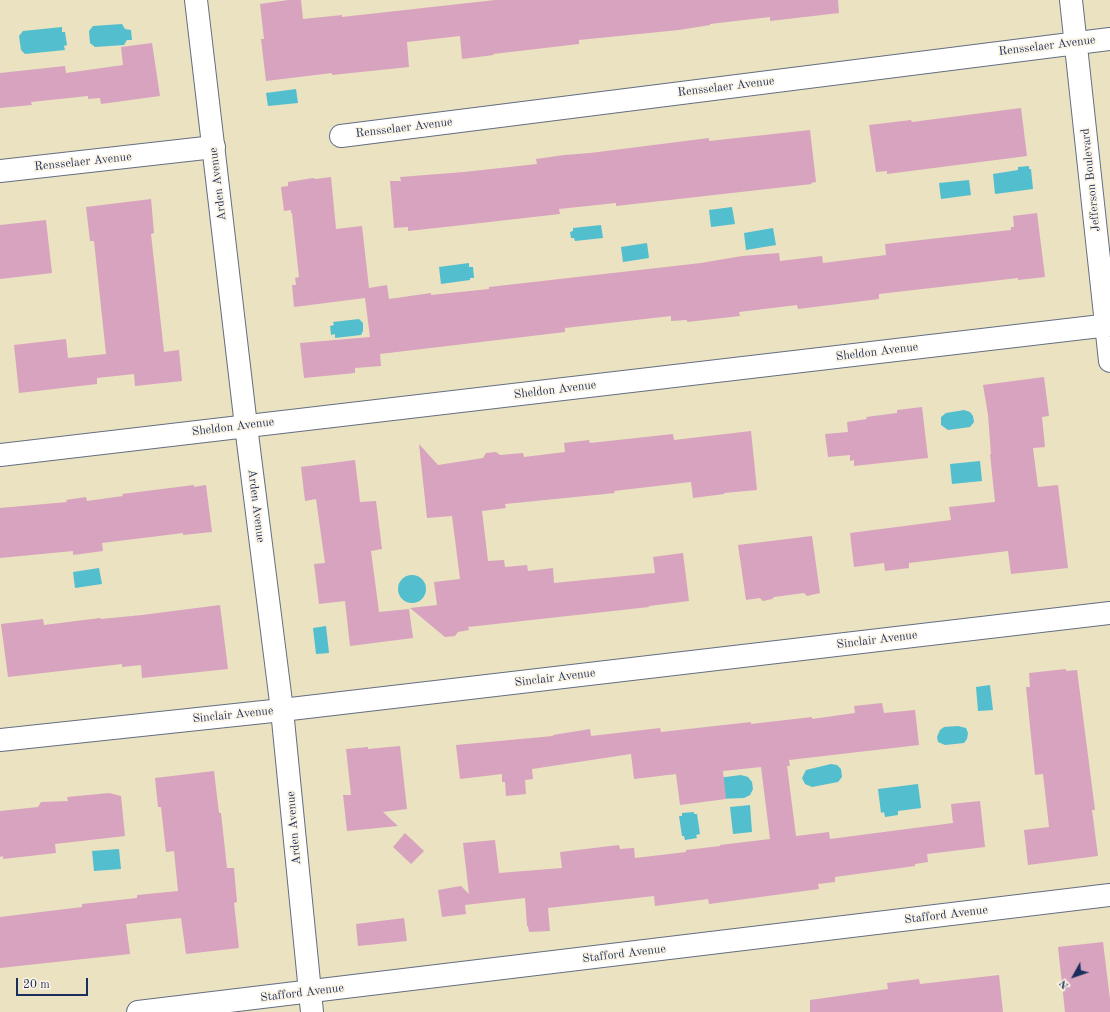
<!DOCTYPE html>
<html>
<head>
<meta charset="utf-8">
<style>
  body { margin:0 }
  #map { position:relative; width:1110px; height:1012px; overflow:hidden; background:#eae2c1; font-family:"Old Standard TT",serif }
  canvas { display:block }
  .north { position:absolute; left:1054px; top:956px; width:40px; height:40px; -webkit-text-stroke:3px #fcf5e5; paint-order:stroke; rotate:230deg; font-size:11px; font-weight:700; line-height:16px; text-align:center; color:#1b2f5e }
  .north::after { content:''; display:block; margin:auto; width:14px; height:18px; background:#1b2f5e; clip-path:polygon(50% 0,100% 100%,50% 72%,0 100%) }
  .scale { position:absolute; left:16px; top:978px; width:72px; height:18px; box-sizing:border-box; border:2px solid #1b2f5e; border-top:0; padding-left:5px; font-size:12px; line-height:14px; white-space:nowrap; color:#1b2f5e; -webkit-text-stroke:3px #fcf5e5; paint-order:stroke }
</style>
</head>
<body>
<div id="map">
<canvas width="1110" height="1012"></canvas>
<div class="north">N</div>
<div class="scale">20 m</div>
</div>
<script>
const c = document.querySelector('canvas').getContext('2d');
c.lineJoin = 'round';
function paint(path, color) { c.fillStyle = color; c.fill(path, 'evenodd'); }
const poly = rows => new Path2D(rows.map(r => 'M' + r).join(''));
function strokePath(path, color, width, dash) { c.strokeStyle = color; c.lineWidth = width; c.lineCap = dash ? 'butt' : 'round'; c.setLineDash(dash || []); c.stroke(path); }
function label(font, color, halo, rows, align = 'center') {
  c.font = font + ' "Old Standard TT",serif'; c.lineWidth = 3.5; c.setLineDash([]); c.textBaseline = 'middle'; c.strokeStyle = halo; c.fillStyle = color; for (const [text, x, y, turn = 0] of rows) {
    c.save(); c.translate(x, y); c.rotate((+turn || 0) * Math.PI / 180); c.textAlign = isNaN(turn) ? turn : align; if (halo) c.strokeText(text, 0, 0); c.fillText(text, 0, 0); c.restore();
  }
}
const water = poly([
  [122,24,125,29,131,30,132,40,127,40,124,45,95,47,90,43,89,31,93,26],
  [62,27,62,32,65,32,67,45,64,46,65,50,25,54,21,50,19,36,23,31],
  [296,89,298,103,268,106,266,93],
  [1029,166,1029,169,1031,169,1033,189,995,194,993,174,1018,170,1018,167],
  [969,180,971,195,941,199,939,183],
  [732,207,735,224,711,227,709,210],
  [601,225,603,238,575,241,574,238,571,238,570,232,573,231,573,228],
  [773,228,776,245,746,250,744,233],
  [647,243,649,258,623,262,621,247],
  [469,263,469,267,473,267,474,278,470,278,470,280,441,284,439,267],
  [359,319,363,323,363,331,361,335,335,338,335,334,331,335,330,326,334,325,333,322],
  [964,410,970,412,973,416,974,422,970,427,948,430,941,425,941,417,946,413],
  [980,461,982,481,952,484,950,464],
  [99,568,102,584,75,588,73,572],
  '398 589a14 14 0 1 1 28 0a14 14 0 1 1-28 0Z',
  [326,626,329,653,316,654,313,628],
  [990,685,993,710,978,711,976,687],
  [958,726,966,728,968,733,967,739,964,743,945,745,938,742,937,737,940,730,944,727],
  [831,764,837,765,841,769,842,777,838,782,812,787,805,784,802,778,806,770],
  [741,775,748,777,752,782,753,789,750,795,744,798,718,799,718,778],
  [918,784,921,808,898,811,898,815,885,817,884,812,881,813,878,789],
  [750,805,752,832,733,834,730,807],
  [694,812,694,814,697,814,700,834,696,835,697,838,685,840,684,836,682,836,679,816,682,816,682,813],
  [119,849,121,869,94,871,92,851]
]);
const building = poly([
  [288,0,301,0,303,19,342,15,342,17,495,0,838,0,839,13,770,21,770,17,710,24,710,25,679,30,579,40,579,44,493,54,494,55,462,59,460,36,407,42,409,67,332,75,332,73,266,81,261,39,264,39,260,4],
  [152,43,160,96,101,104,100,98,88,99,88,96,31,102,32,105,0,108,0,73,65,66,66,73,123,65,121,47],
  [1021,108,1027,156,887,174,887,171,876,172,869,125,911,120,912,122],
  [810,130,816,182,811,183,812,184,616,206,616,203,559,209,560,214,454,226,408,231,408,227,394,228,390,181,401,181,400,177,464,172,537,164,536,159,564,155,590,153,709,138,709,141],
  [331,177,336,229,362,226,369,288,387,285,389,299,431,293,431,295,489,289,489,287,701,263,742,256,779,253,780,261,822,256,823,263,886,255,885,244,1011,230,1011,227,1014,227,1013,216,1037,213,1045,277,1018,280,1018,278,879,294,879,299,798,309,797,305,739,312,740,316,687,322,687,320,671,321,671,316,565,328,565,332,380,354,381,366,355,368,355,373,304,378,300,343,370,337,365,298,294,307,292,285,296,285,295,278,299,277,292,213,291,213,291,210,284,211,281,187,288,186,288,182,313,178,316,179],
  [151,199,154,233,151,234,164,352,179,350,182,381,135,386,134,374,97,378,97,384,19,393,14,345,66,339,68,358,106,354,94,241,90,241,86,207],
  [46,220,52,273,0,279,0,225],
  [1044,377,1049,416,1042,417,1045,447,1033,448,1038,487,1058,485,1068,568,1011,574,1008,551,909,563,909,568,885,571,884,563,854,567,850,533,951,520,949,507,995,502,990,454,991,454,988,415,983,385],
  [922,407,928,458,854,466,854,460,850,461,850,455,828,457,825,434,848,432,847,422,867,419,866,417,897,413,897,410],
  [751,431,757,490,724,493,724,494,693,498,691,482,614,491,615,493,505,504,506,508,482,511,488,561,504,560,505,567,527,565,528,571,553,568,554,583,655,573,653,557,683,553,689,601,649,606,649,607,468,627,469,630,458,632,455,636,445,637,410,608,437,605,434,582,460,579,452,516,427,518,419,444,438,465,483,458,486,453,496,452,500,455,523,453,524,457,565,452,564,443,589,440,590,443,673,434,674,440],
  [355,460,360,502,376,501,382,549,371,551,379,612,409,609,413,638,350,646,345,601,319,604,314,564,325,563,316,499,305,501,301,467],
  [194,485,194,487,206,485,212,532,183,535,183,533,102,543,103,551,73,555,73,551,0,558,0,508,67,502,66,500,86,497,87,501,123,496,122,494],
  [812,536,820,593,807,596,804,593,774,597,772,599,763,601,760,598,746,600,738,545],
  [220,605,228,669,142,678,141,665,122,667,122,664,8,677,1,624,43,619,44,625,100,618,101,619,142,615],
  [1066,669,1066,671,1077,670,1095,810,1092,810,1098,856,1028,865,1024,830,1049,827,1043,774,1035,775,1026,687,1030,687,1029,673],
  [882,703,884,713,915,710,919,745,789,760,790,766,787,766,796,836,829,832,830,839,953,823,951,804,980,801,985,847,927,854,928,862,915,864,915,866,835,877,835,882,818,884,819,889,709,904,708,899,655,906,654,896,548,908,550,931,529,932,528,926,527,926,525,898,465,905,466,914,442,917,438,890,461,886,469,894,463,843,495,840,499,873,562,868,560,852,619,845,620,849,634,848,635,858,686,852,686,850,720,846,720,845,770,839,761,767,723,771,726,799,680,805,676,774,634,779,631,754,532,769,533,779,525,780,526,794,506,796,505,782,502,782,502,774,460,779,456,745,553,736,553,735,590,729,591,736,660,728,661,732,751,722,751,724,812,717,812,719,855,713,854,706],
  [400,746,407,809,383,812,398,826,347,831,343,795,351,795,346,749,368,747,368,749],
  [214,771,219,813,221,813,227,868,234,868,237,902,234,903,239,948,186,954,181,918,126,924,130,954,0,968,0,917,82,907,82,904,137,898,137,895,178,891,174,851,166,852,161,807,158,807,155,778],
  [109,793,121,796,125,836,55,844,56,853,3,859,3,856,0,857,0,811,38,807,41,802,68,801,67,797],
  [405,833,424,851,411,864,393,847],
  [404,918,407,941,358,946,356,924],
  [1103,942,1110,999,1110,1012,1065,1012,1058,947],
  [999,975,1003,1012,810,1012,810,1000,888,989,887,983,919,979,920,984]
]);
const street = poly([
  [1071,0,1110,361],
  [341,136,1110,39],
  [0,171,214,147],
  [0,455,1110,325],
  [0,740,282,710,1110,613],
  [138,1012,1110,895]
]);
const secondary = poly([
  [196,0,246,426,282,710,312,1012]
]);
const streetNames = [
  ["Rensselaer Avenue",1047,46,-7],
  ["Rensselaer Avenue",726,87,-7],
  ["Rensselaer Avenue",404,128,-7],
  ["Rensselaer Avenue",83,162,-6],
  ["Jefferson Boulevard",1091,180,-96],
  ["Arden Avenue",218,184,-97],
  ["Sheldon Avenue",877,352,-7],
  ["Sheldon Avenue",555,390,-7],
  ["Sheldon Avenue",233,427,-7],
  ["Arden Avenue",256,506,83],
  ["Sinclair Avenue",877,640,-7],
  ["Sinclair Avenue",555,678,-7],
  ["Sinclair Avenue",233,715,-6],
  ["Arden Avenue",294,828,-95],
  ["Stafford Avenue",946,915,-7],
  ["Stafford Avenue",624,954,-7],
  ["Stafford Avenue",302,993,-7]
];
paint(water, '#53becd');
paint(building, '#d8a3be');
strokePath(street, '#636e81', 24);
strokePath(secondary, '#636e81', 24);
strokePath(street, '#fff', 22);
strokePath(secondary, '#fff', 22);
label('12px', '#1b2f5e', '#fcf5e5', streetNames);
</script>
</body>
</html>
